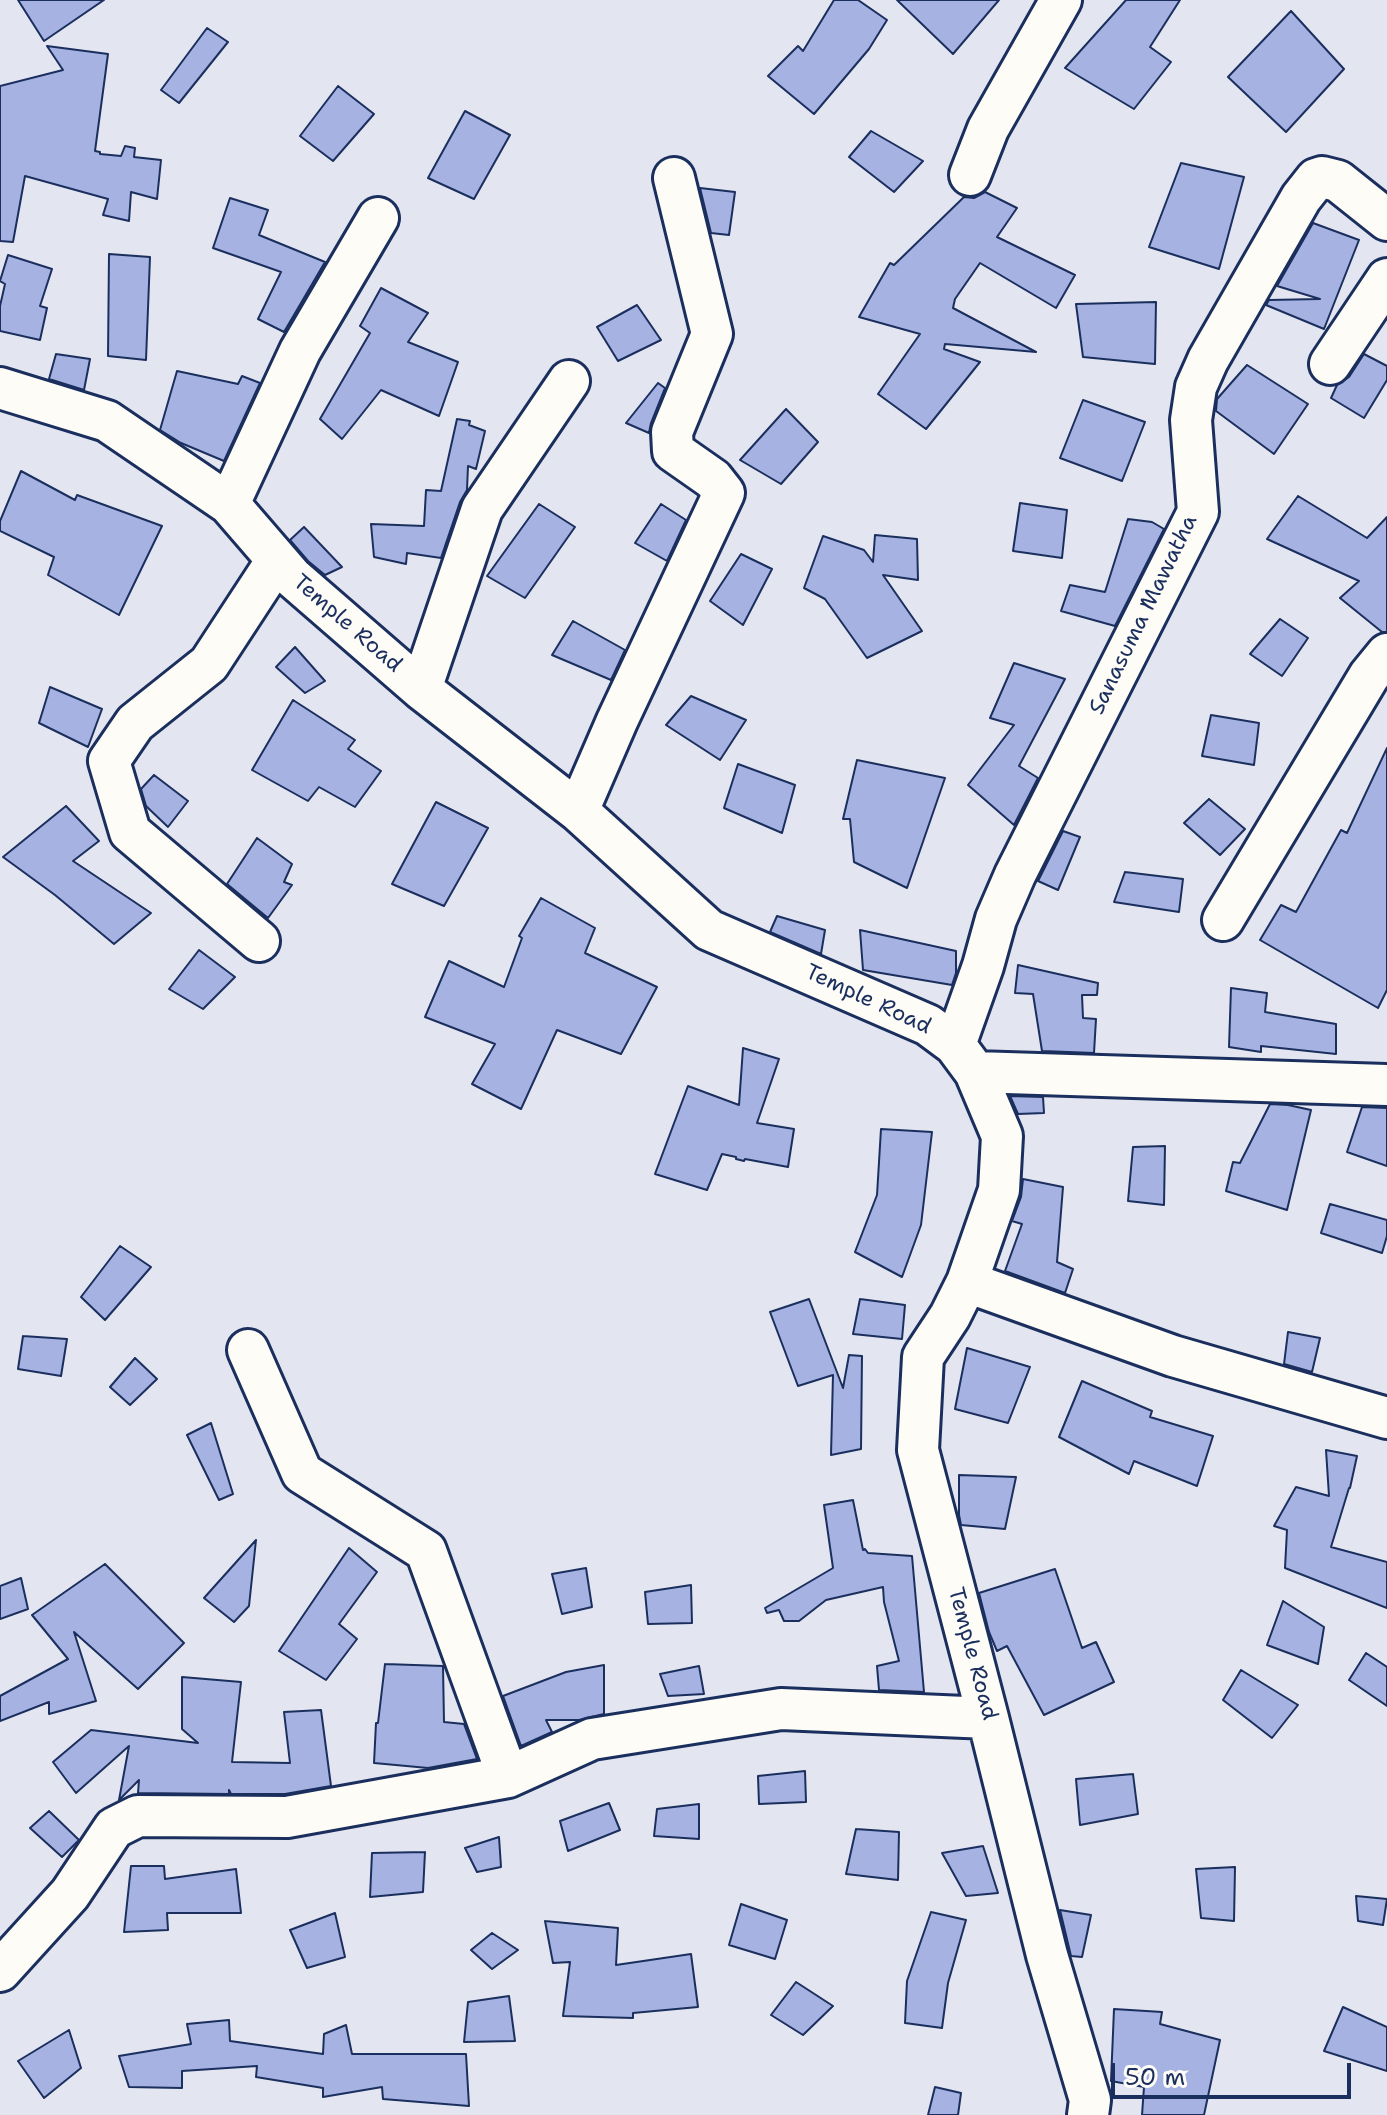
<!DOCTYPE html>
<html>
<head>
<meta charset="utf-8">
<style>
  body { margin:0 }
  #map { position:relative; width:1387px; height:2115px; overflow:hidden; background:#e3e6f1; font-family:"Shantell Sans",sans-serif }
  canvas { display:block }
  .scale { position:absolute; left:1111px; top:2063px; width:240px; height:36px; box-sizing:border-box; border:4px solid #1b2f5e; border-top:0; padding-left:10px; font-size:24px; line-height:28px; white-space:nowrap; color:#1b2f5e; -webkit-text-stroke:6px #fdfcf7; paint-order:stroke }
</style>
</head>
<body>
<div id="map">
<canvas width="1387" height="2115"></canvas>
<div class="scale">50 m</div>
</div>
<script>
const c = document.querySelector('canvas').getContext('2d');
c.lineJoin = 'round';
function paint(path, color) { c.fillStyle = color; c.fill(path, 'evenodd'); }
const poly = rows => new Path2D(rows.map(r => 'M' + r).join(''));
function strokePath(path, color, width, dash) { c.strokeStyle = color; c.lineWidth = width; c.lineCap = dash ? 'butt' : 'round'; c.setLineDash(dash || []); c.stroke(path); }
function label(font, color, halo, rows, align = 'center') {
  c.font = font + ' "Shantell Sans",sans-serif'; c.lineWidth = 6; c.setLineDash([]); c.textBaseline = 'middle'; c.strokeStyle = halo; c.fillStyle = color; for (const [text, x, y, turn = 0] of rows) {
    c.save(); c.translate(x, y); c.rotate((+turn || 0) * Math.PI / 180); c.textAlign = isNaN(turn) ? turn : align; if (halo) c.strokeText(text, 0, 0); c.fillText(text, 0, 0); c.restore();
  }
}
const building = poly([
  [18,0,104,0,44,41,18,0],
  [834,0,858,0,887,20,869,49,814,114,768,76,798,46,803,51,834,0],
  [897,0,999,0,953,54,897,0],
  [1126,0,1180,0,1150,47,1171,62,1134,109,1065,68,1126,0],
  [1291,11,1344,69,1286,132,1228,77,1291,11],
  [207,28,228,42,179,103,161,90,207,28],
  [47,46,108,54,95,151,100,152,100,154,121,156,125,146,135,148,134,157,161,160,157,199,131,192,129,221,103,215,108,199,25,176,13,242,0,241,0,86,63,70,47,46],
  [338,86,374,114,333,161,300,136,338,86],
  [465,111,510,135,474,199,428,178,465,111],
  [871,131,923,161,894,192,849,157,871,131],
  [1181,163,1244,177,1219,269,1149,247,1181,163],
  [700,188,735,192,729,235,711,233,700,188],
  [985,192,1017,208,997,237,1075,275,1056,308,980,263,955,299,953,308,1036,352,945,344,944,349,980,362,926,429,878,394,920,334,859,317,890,263,894,265,964,197,974,198,985,192],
  [230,198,268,210,259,235,325,262,284,332,258,319,281,272,213,248,230,198],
  [1313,223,1359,240,1324,329,1266,305,1269,300,1320,299,1277,286,1313,223],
  [109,254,150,257,146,360,108,356,109,254],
  [8,255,52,269,40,306,47,308,40,340,0,331,0,306,5,284,0,281,8,255],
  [381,288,428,313,408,342,458,362,439,416,381,390,342,439,320,419,370,333,360,326,381,288],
  [1156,302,1155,364,1083,357,1076,304,1156,302],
  [637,305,661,340,618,361,597,327,637,305],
  [56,354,90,359,84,390,49,379,56,354],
  [1364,354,1387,366,1387,380,1364,418,1331,398,1337,385,1349,377,1364,354],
  [1247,365,1308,404,1274,454,1216,411,1217,399,1247,365],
  [177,371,238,384,242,376,260,383,224,461,181,443,160,430,177,371],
  [658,383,665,388,651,423,649,433,626,423,658,383],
  [1083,400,1145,422,1122,481,1060,458,1083,400],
  [786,409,818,442,781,484,740,460,786,409],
  [457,419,470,421,469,425,485,431,476,469,468,466,467,490,460,502,441,558,407,553,406,564,374,557,371,524,424,526,426,490,441,491,457,419],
  [21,471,75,500,77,495,162,526,119,615,48,575,54,557,0,531,0,521,21,471],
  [1298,496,1367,538,1387,517,1387,632,1382,632,1340,598,1359,581,1267,539,1298,496],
  [1020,503,1067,510,1062,558,1013,551,1020,503],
  [539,504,575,527,525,598,487,576,539,504],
  [661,504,686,520,667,561,635,543,661,504],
  [1128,519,1152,522,1164,529,1115,626,1061,611,1070,585,1105,592,1128,519],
  [304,527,342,567,325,575,308,561,290,540,304,527],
  [875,535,917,539,918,580,883,575,922,631,867,658,825,599,804,588,823,536,864,550,873,562,875,535],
  [741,554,772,569,743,625,710,601,741,554],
  [1280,619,1308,638,1282,676,1250,654,1280,619],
  [573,621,625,650,611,680,552,655,573,621],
  [295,647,325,681,305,693,276,667,295,647],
  [1014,663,1065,679,1019,766,1038,778,1014,825,968,785,1014,725,990,718,1014,663],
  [50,687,102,709,88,747,39,723,50,687],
  [691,696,746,720,720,760,666,725,691,696],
  [293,700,355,740,348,749,381,771,355,807,319,787,308,801,252,770,293,700],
  [1211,715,1259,723,1254,765,1202,756,1211,715],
  [1387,748,1387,990,1378,1008,1260,940,1281,905,1296,912,1341,830,1347,833,1387,748],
  [857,760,945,778,907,888,854,862,850,819,843,819,857,760],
  [738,764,795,785,782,833,724,808,738,764],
  [154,775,188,801,168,827,146,806,141,789,154,775],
  [1209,799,1245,829,1220,855,1184,823,1209,799],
  [436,802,488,828,444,906,392,884,436,802],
  [66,806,99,841,73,861,151,913,114,944,55,895,3,857,66,806],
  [1063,831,1080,837,1058,890,1038,881,1063,831],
  [257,838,292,864,284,882,292,885,268,918,227,884,257,838],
  [1125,872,1183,879,1179,912,1114,902,1125,872],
  [541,898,595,928,585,953,657,987,621,1054,557,1030,521,1109,472,1084,495,1044,425,1017,449,961,504,987,522,938,519,936,541,898],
  [777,916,825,930,821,954,770,932,777,916],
  [860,930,956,951,956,973,952,985,863,970,860,930],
  [199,950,235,977,203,1009,169,989,199,950],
  [1018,965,1098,983,1097,995,1082,995,1083,1018,1096,1019,1094,1053,1042,1051,1033,994,1015,993,1018,965],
  [1231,988,1267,993,1265,1012,1336,1024,1336,1054,1261,1046,1261,1052,1229,1047,1231,988],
  [743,1048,779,1059,757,1123,794,1129,788,1167,745,1159,744,1161,736,1159,736,1157,722,1154,707,1190,655,1174,688,1086,739,1105,743,1048],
  [1010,1096,1043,1097,1044,1113,1018,1114,1010,1096],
  [1270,1104,1288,1105,1311,1110,1287,1210,1226,1191,1233,1162,1240,1163,1270,1104],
  [1362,1107,1387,1108,1387,1166,1347,1152,1362,1107],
  [881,1129,932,1132,921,1225,902,1277,855,1252,877,1195,881,1129],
  [1165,1146,1164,1205,1128,1201,1133,1147,1165,1146],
  [1023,1179,1063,1187,1057,1262,1073,1269,1065,1293,1005,1271,1022,1224,1012,1221,1021,1197,1023,1179],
  [1330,1204,1387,1220,1387,1236,1382,1253,1321,1233,1330,1204],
  [120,1246,151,1267,105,1320,81,1297,120,1246],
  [809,1299,843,1388,849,1355,862,1356,861,1449,831,1455,833,1375,798,1386,770,1312,809,1299],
  [860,1299,905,1305,902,1339,853,1334,860,1299],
  [1288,1332,1320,1338,1312,1372,1284,1364,1288,1332],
  [23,1336,67,1339,61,1376,18,1369,23,1336],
  [967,1348,1030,1367,1008,1423,955,1409,967,1348],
  [135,1358,157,1379,130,1405,110,1387,135,1358],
  [1082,1381,1152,1411,1150,1417,1213,1436,1197,1486,1134,1461,1129,1474,1059,1437,1082,1381],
  [211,1423,233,1494,219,1500,187,1435,211,1423],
  [1326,1450,1357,1456,1350,1488,1349,1488,1331,1547,1387,1562,1387,1608,1285,1568,1287,1530,1274,1526,1296,1487,1329,1496,1326,1450],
  [959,1475,1016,1477,1005,1529,961,1525,959,1515,959,1475],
  [853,1500,863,1550,865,1549,868,1553,912,1556,924,1692,879,1690,877,1666,899,1661,884,1602,883,1587,826,1600,799,1621,784,1621,779,1610,767,1613,765,1608,833,1568,824,1505,853,1500],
  [256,1540,249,1606,234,1622,204,1598,256,1540],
  [349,1548,377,1572,339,1624,357,1639,326,1680,279,1651,349,1548],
  [105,1564,184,1643,138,1689,74,1632,96,1701,49,1714,49,1702,0,1721,0,1696,68,1659,32,1615,105,1564],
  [586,1568,592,1607,562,1614,552,1574,586,1568],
  [1055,1569,1082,1648,1096,1642,1114,1682,1044,1715,1007,1646,997,1651,989,1632,979,1593,1055,1569],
  [21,1578,28,1609,0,1619,0,1586,21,1578],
  [691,1585,692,1623,648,1624,645,1592,691,1585],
  [1283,1601,1324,1627,1318,1664,1267,1645,1283,1601],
  [1366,1653,1387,1667,1387,1706,1349,1680,1366,1653],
  [385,1664,443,1666,444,1722,464,1724,477,1759,428,1768,374,1763,376,1723,378,1723,385,1664],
  [604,1665,604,1714,579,1720,546,1720,552,1732,521,1746,503,1696,566,1672,604,1665],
  [699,1666,704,1694,668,1696,660,1674,699,1666],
  [1241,1670,1298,1705,1272,1738,1223,1700,1241,1670],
  [182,1677,241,1682,232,1762,290,1763,284,1712,321,1710,331,1786,285,1794,231,1794,229,1790,229,1794,138,1793,139,1780,119,1800,129,1746,76,1793,53,1762,91,1730,198,1743,182,1729,182,1677],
  [805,1771,806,1802,759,1804,758,1776,805,1771],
  [1133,1774,1138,1814,1080,1825,1076,1779,1133,1774],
  [609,1803,620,1830,568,1851,560,1821,609,1803],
  [699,1804,699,1839,654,1836,657,1809,699,1804],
  [49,1811,79,1840,62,1857,30,1828,49,1811],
  [856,1829,899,1832,898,1880,846,1874,856,1829],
  [499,1837,501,1867,477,1872,465,1848,499,1837],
  [983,1846,998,1893,966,1896,942,1853,983,1846],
  [425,1852,423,1892,370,1897,372,1853,425,1852],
  [131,1866,164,1866,165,1879,236,1869,241,1913,167,1913,168,1930,124,1932,131,1866],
  [1235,1867,1234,1921,1201,1918,1196,1869,1235,1867],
  [1356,1896,1387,1899,1383,1925,1358,1921,1356,1896],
  [741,1904,787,1920,775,1959,729,1945,741,1904],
  [1060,1910,1091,1915,1082,1957,1071,1956,1060,1910],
  [931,1912,966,1920,948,1983,942,2028,905,2023,907,1981,931,1912],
  [335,1913,345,1957,307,1968,290,1930,335,1913],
  [545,1921,618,1928,616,1965,691,1954,698,2007,633,2013,633,2018,563,2016,570,1962,553,1963,545,1921],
  [492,1933,518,1950,492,1969,471,1950,492,1933],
  [796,1982,833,2006,803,2035,771,2015,796,1982],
  [509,1996,515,2041,464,2042,468,2002,509,1996],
  [1343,2007,1387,2027,1387,2071,1324,2051,1343,2007],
  [1114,2009,1162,2012,1160,2024,1220,2040,1204,2115,1142,2115,1144,2087,1111,2081,1114,2009],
  [229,2020,230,2041,323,2054,324,2034,346,2025,352,2054,466,2054,469,2106,383,2099,382,2087,323,2097,323,2088,256,2077,257,2066,182,2071,182,2088,129,2087,119,2056,191,2044,187,2024,229,2020],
  [69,2030,81,2068,44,2098,18,2061,69,2030],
  [935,2087,961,2093,958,2115,928,2115,935,2087]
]);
const minor = poly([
  [970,175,988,129,1061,0],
  [1330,364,1387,279],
  [0,388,107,421,229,504,292,577,421,689,578,811,709,930,928,1025,955,1045,975,1072,1002,1136,999,1190,967,1282,950,1316,923,1357,918,1450,988,1718,1047,1955,1090,2100,1088,2115],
  [229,504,300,351,378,218],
  [421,689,482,509,569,381],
  [578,811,617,721,724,493,713,479,673,451,672,432,712,334,674,178],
  [1223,920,1369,676,1387,654],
  [259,941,130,832,109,761,135,723,209,664,277,560],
  [955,1045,983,966,996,919,1015,875,1198,512,1191,420,1196,387,1208,360,1301,198,1316,179,1322,177,1338,181,1387,220],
  [975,1072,1387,1085],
  [967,1282,1173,1356,1387,1418],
  [248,1350,302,1473,426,1551,508,1777],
  [0,1971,70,1894,114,1828,138,1816,287,1817,508,1777,592,1739,781,1709,988,1718]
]);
const streetNames = [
  ["Sanasuma Mawatha",1144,615,-64],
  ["Temple Road",347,624,41],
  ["Temple Road",868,1000,25],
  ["Temple Road",972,1654,75]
];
paint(building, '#a6b2e2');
strokePath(building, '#1b2f5e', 2);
strokePath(minor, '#1b2f5e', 46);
strokePath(minor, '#fdfcf7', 40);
label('22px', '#1b2f5e', '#fdfcf7', streetNames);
</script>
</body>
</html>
